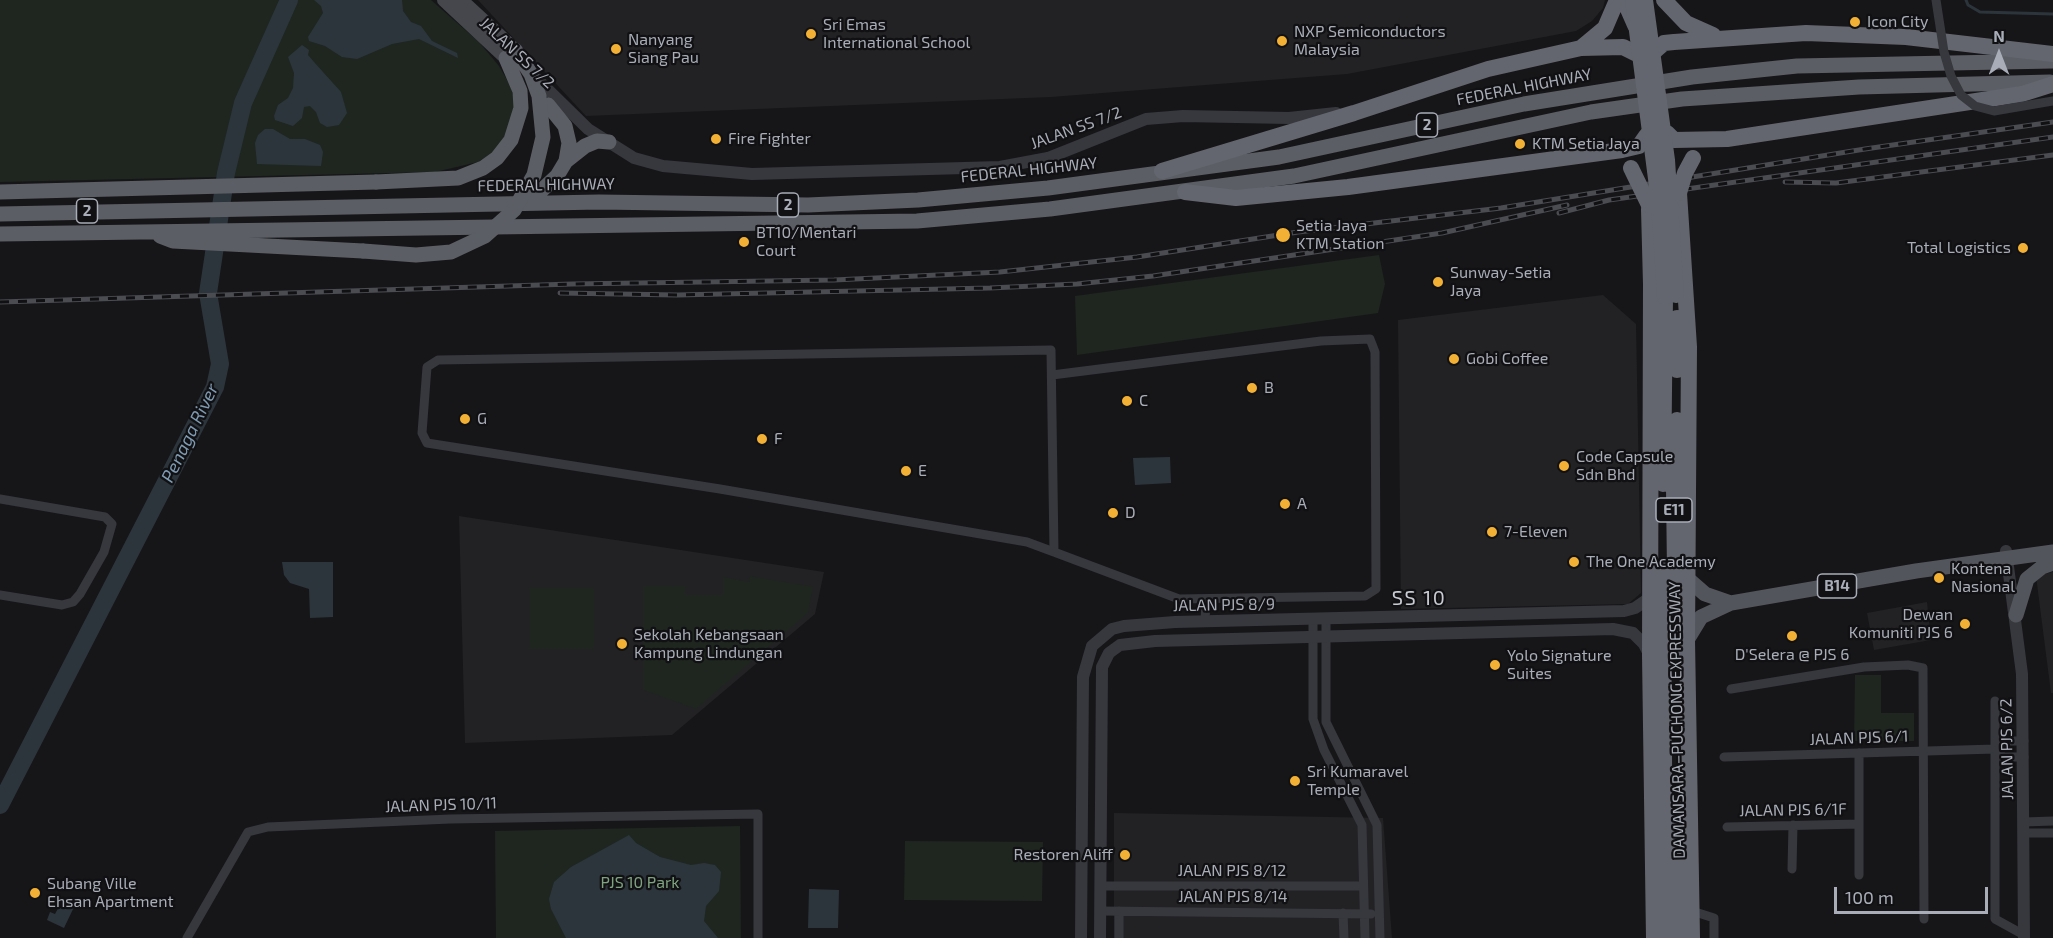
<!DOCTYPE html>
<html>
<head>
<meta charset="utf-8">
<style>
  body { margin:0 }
  #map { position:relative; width:2053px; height:938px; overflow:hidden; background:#161618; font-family:"Exo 2",sans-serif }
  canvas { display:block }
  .north { position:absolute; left:1969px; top:24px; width:60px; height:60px; -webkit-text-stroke:4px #111113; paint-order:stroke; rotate:0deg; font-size:16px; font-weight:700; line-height:24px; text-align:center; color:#a8adb8 }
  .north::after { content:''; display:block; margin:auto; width:21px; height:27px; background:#a8adb8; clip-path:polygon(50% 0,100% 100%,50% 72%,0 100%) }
  .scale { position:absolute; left:1834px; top:887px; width:154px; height:27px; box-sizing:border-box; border:3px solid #a8adb8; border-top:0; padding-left:8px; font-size:18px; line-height:21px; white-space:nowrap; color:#a8adb8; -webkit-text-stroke:4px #111113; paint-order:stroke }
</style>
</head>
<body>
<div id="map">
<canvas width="2053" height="938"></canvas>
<div class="north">N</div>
<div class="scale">100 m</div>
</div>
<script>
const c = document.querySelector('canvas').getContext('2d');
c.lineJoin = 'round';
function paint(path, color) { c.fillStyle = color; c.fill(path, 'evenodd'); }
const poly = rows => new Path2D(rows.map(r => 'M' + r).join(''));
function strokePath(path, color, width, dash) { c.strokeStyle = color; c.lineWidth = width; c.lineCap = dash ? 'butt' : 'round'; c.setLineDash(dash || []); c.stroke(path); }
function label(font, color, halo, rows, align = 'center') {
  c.font = font + ' "Exo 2",sans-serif'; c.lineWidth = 4.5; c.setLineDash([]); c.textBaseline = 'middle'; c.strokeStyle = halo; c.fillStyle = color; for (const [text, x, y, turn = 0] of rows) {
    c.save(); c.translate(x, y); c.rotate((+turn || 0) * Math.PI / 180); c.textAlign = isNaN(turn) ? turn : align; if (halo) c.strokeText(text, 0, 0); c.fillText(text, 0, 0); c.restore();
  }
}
const built = poly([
  [478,0,1605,0,1603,8,1592,21,1576,31,1347,74,1051,97,586,116],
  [1603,295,1636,324,1641,593,1628,604,1401,609,1398,320],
  [459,516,824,572,815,614,672,735,465,743],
  [2053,572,2053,693,2051,693,2036,576],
  [1927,602,1931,640,1874,650,1867,613],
  [1114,813,1383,818,1392,938,1114,938]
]);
const green = poly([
  [0,0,431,0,479,42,499,66,510,85,515,102,507,134,494,152,478,162,435,172,0,182],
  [1379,255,1385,284,1378,313,1077,355,1075,296],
  [750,576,813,587,808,613,696,709,643,690,643,586,685,586,685,595,723,595,723,577,749,582],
  [530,588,594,588,594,649,530,649],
  [1855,675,1881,675,1881,713,1914,713,1914,741,1854,741],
  [740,826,741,938,496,938,495,831],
  [905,841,1043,842,1042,901,904,900]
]);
const water = poly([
  [314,0,402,0,403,11,411,22,421,26,432,41,457,53,458,58,419,39,392,44,357,59,342,57,325,46,309,41,308,37,323,13,321,6],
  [302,45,309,50,308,55,314,62,341,92,347,113,339,125,327,127,320,123,316,112,310,106,304,107,302,118,293,126,275,120,274,116,278,105,288,98,293,88,294,73,288,57],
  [265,129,273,129,290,139,305,139,320,145,323,152,321,166,257,164,255,143,258,135],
  [1170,457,1171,483,1135,485,1133,458],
  [282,562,333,562,333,617,310,618,309,589,290,583,284,575],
  [629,835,636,843,660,857,691,865,704,863,715,865,721,872,719,891,706,906,704,921,718,938,566,938,551,909,549,899,554,882,571,867],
  [809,889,839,890,838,928,808,928],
  [63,899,75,905,64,928,47,920,50,912,55,914]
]);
const stream = poly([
  [1966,0,1968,5,1980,12,2053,14]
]);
const river = poly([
  [0,805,215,387,220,364,208,293,226,173,243,103,289,0]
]);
const minor = poly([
  [1052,375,1321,341,1370,339,1375,352,1376,589,1365,596,1179,599,1054,552,1027,542,720,489,427,443,422,433,427,367,438,360,1051,350,1054,552],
  [0,499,105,517,112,524,104,552,80,594,73,602,62,605,0,595],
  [1313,620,1313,719,1324,750,1362,825,1365,938],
  [1326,620,1326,722,1377,825,1380,938],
  [1205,622,1206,600],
  [1731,689,1864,667,1908,665,1923,668,1924,919],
  [1995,701,1995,919,2024,935],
  [1995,749,2002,741,2024,741],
  [1859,753,1859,875],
  [1724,757,1995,749,2003,757,2024,757],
  [2024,822,2053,821],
  [1727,827,1859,824],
  [2024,833,2053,833],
  [1792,869,1793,825],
  [1100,886,1363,886],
  [1100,911,1371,914],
  [1692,911,1714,918,1714,938],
  [1343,913,1344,938],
  [187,938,248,832,268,827,450,819,758,814,758,938],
  [1119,938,1119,911]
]);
const tertiary = poly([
  [533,75,588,129,634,158,663,166,752,174,1000,167,1048,158,1146,119,1183,116,1289,118,1336,113],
  [2006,551,2022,674,2024,938],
  [1081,938,1083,677,1092,646,1112,629,1124,626,1175,622,1624,611,1635,608,1651,597],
  [1100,938,1102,667,1109,653,1120,645,1155,641,1613,629,1633,633,1644,644,1649,654]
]);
const secondary = poly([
  [444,0,506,58],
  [461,0,515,50]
]);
const primary = poly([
  [1689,580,1705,594,1731,603],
  [2016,615,2027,579,2042,567,2053,563],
  [1687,640,1701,617,1731,603,1916,571,2053,552]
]);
const trunk = poly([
  [566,161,585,146,597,141,609,142],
  [0,192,376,182],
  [528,203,557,176,566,161,569,143,565,126,548,105],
  [0,214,599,202,808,205,918,200,1048,188,1279,157,1524,104,1692,77,1797,66,2053,61],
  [0,234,917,221,1050,209,1294,176,1591,112,1682,99,1859,87,2050,82],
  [160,236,173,241,363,251]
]);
const motorway = poly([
  [1624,0,1635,25,1656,50,1664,43,1674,42,1806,33,1906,37,2053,54],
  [1664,0,1686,23,1713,35],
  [1581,48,1605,28,1617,0],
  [1659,144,1667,133,1674,140,1727,139,2022,94,2053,84],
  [1162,171,1354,113,1488,69,1581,48,1623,47,1635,53,1643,38],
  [1185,192,1236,198,1348,187,1622,150,1639,146,1646,136,1658,145],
  [1679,193,1689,347,1687,640,1692,938],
  [1649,209,1651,284,1650,655,1654,938],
  [1677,318,1677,370],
  [1663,484,1665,297],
  [1663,570,1665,938],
  [1676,655,1674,489,1677,420],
  [1678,804,1680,938]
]);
const rail = poly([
  [1785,182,1836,183,2053,155],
  [1559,213,1609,200,2053,137],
  [560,293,677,295,990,288,1077,284,1153,276,1442,233,1567,205],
  [0,302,572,284,834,280,1000,272,1137,257,1298,232,1501,208,1865,149,2053,122]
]);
const minorBridge = poly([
  [1936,0,1944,52,1951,76,1961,95,1975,106,1994,111,2053,101]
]);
const trunkBridge = poly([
  [376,182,458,178,483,168,497,158,511,140,521,108,520,91,506,58],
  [363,251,416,255,451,252,485,236,514,210,534,175,543,137,539,96,531,74,515,50]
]);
const motorwayBridge = poly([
  [1633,0,1659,202,1665,297],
  [1645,0,1667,160,1676,295],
  [1631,168,1649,205],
  [1679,193,1685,173,1693,158]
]);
const markers = [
  [1855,22,6,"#f2b134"],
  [811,34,6,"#f2b134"],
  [1282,41,6,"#f2b134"],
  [616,49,6,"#f2b134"],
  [716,139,6,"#f2b134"],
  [1520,144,6,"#f2b134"],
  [1283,235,8,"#f2b134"],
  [744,242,6,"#f2b134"],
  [2023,248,6,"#f2b134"],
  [1438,282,6,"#f2b134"],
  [1454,359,6,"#f2b134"],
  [1252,388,6,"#f2b134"],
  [1127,401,6,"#f2b134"],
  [465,419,6,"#f2b134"],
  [762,439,6,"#f2b134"],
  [1564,466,6,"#f2b134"],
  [906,471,6,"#f2b134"],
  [1285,504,6,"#f2b134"],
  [1113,513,6,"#f2b134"],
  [1492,532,6,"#f2b134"],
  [1574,562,6,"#f2b134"],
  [1939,578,6,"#f2b134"],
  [1965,624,6,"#f2b134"],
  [1792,636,6,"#f2b134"],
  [622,644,6,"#f2b134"],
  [1495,665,6,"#f2b134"],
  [1295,781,6,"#f2b134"],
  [1125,855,6,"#f2b134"],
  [35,893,6,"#f2b134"]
];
const shields = [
  [1427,125,21],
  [788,205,21],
  [87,211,21],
  [1674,510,36],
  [1837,586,39]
];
const shieldNames = [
  ["2",1427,125],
  ["2",788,205],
  ["2",87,211],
  ["E11",1674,510],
  ["B14",1837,586]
];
const poiNames = [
  ["Icon City",1867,22],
  ["Sri Emas",823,25],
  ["International School",823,43],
  ["NXP Semiconductors",1294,32],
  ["Malaysia",1294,50],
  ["Nanyang",628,40],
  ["Siang Pau",628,58],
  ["Fire Fighter",728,139],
  ["KTM Setia Jaya",1532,144],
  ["Setia Jaya",1296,226],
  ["KTM Station",1296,244],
  ["BT10/Mentari",756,233],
  ["Court",756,251],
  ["Total Logistics",2011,248,"right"],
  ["Sunway-Setia",1450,273],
  ["Jaya",1450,291],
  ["Gobi Coffee",1466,359],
  ["B",1264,388],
  ["C",1139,401],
  ["G",477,419],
  ["F",774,439],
  ["Code Capsule",1576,457],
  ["Sdn Bhd",1576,475],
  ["E",918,471],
  ["A",1297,504],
  ["D",1125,513],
  ["7-Eleven",1504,532],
  ["The One Academy",1586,562],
  ["Kontena",1951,569],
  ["Nasional",1951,587],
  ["Dewan",1953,615,"right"],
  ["Komuniti PJS 6",1953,633,"right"],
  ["Sekolah Kebangsaan",634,635],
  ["Kampung Lindungan",634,653],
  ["D'Selera @ PJS 6",1792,655,"center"],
  ["Yolo Signature",1507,656],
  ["Suites",1507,674],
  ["Sri Kumaravel",1307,772],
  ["Temple",1307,790],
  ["Restoren Aliff",1113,855,"right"],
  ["Subang Ville",47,884],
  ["Ehsan Apartment",47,902]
];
const streetNames = [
  ["JALAN SS 7/2",517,53,43],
  ["FEDERAL HIGHWAY",1524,87,-11],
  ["JALAN SS 7/2",1076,128,-20],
  ["FEDERAL HIGHWAY",1029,170,-6],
  ["FEDERAL HIGHWAY",546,185,-1],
  ["JALAN PJS 8/9",1224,605,-1],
  ["DAMANSARA–PUCHONG EXPRESSWAY",1677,720,-91],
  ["JALAN PJS 6/1",1859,738,-2],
  ["JALAN PJS 6/2",2007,749,-91],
  ["JALAN PJS 10/11",441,805,-2],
  ["JALAN PJS 6/1F",1793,810,-1],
  ["JALAN PJS 8/12",1232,871],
  ["JALAN PJS 8/14",1233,897]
];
const parkNames = [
  ["PJS 10 Park",640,883]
];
const waterNames = [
  ["Penaga River",190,433,-64]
];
const quarterNames = [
  ["SS 10",1419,598]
];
paint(built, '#222225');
paint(green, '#1e261f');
paint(water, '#2c353c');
strokePath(stream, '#2c353c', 3);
strokePath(river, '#2c353c', 18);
strokePath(minor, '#37383d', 9);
strokePath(tertiary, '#37383d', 12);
strokePath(secondary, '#45474d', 14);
strokePath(primary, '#53555c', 15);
strokePath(trunk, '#5b5e65', 15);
strokePath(motorway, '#63666e', 16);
strokePath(rail, '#4a4c52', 5);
strokePath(rail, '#111113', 3, [9]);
strokePath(minorBridge, '#37383d', 9);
strokePath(trunkBridge, '#5b5e65', 15);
strokePath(motorwayBridge, '#63666e', 16);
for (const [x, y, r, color] of markers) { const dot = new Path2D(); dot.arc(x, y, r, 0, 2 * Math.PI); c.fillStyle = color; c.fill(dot); strokePath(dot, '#111113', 2); }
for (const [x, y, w] of shields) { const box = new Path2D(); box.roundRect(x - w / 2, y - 12, w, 24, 4.5); c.fillStyle = '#111113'; c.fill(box); strokePath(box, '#a8adb8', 1.5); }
label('bold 15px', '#a8adb8', null, shieldNames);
label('16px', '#a8adb8', '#111113', poiNames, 'left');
label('16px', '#a8adb8', '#111113', streetNames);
label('16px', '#7fa381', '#111113', parkNames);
label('italic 18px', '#7f9bb3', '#111113', waterNames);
c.letterSpacing = '1.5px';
label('20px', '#c9ccd4', '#111113', quarterNames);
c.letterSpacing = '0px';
</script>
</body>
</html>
